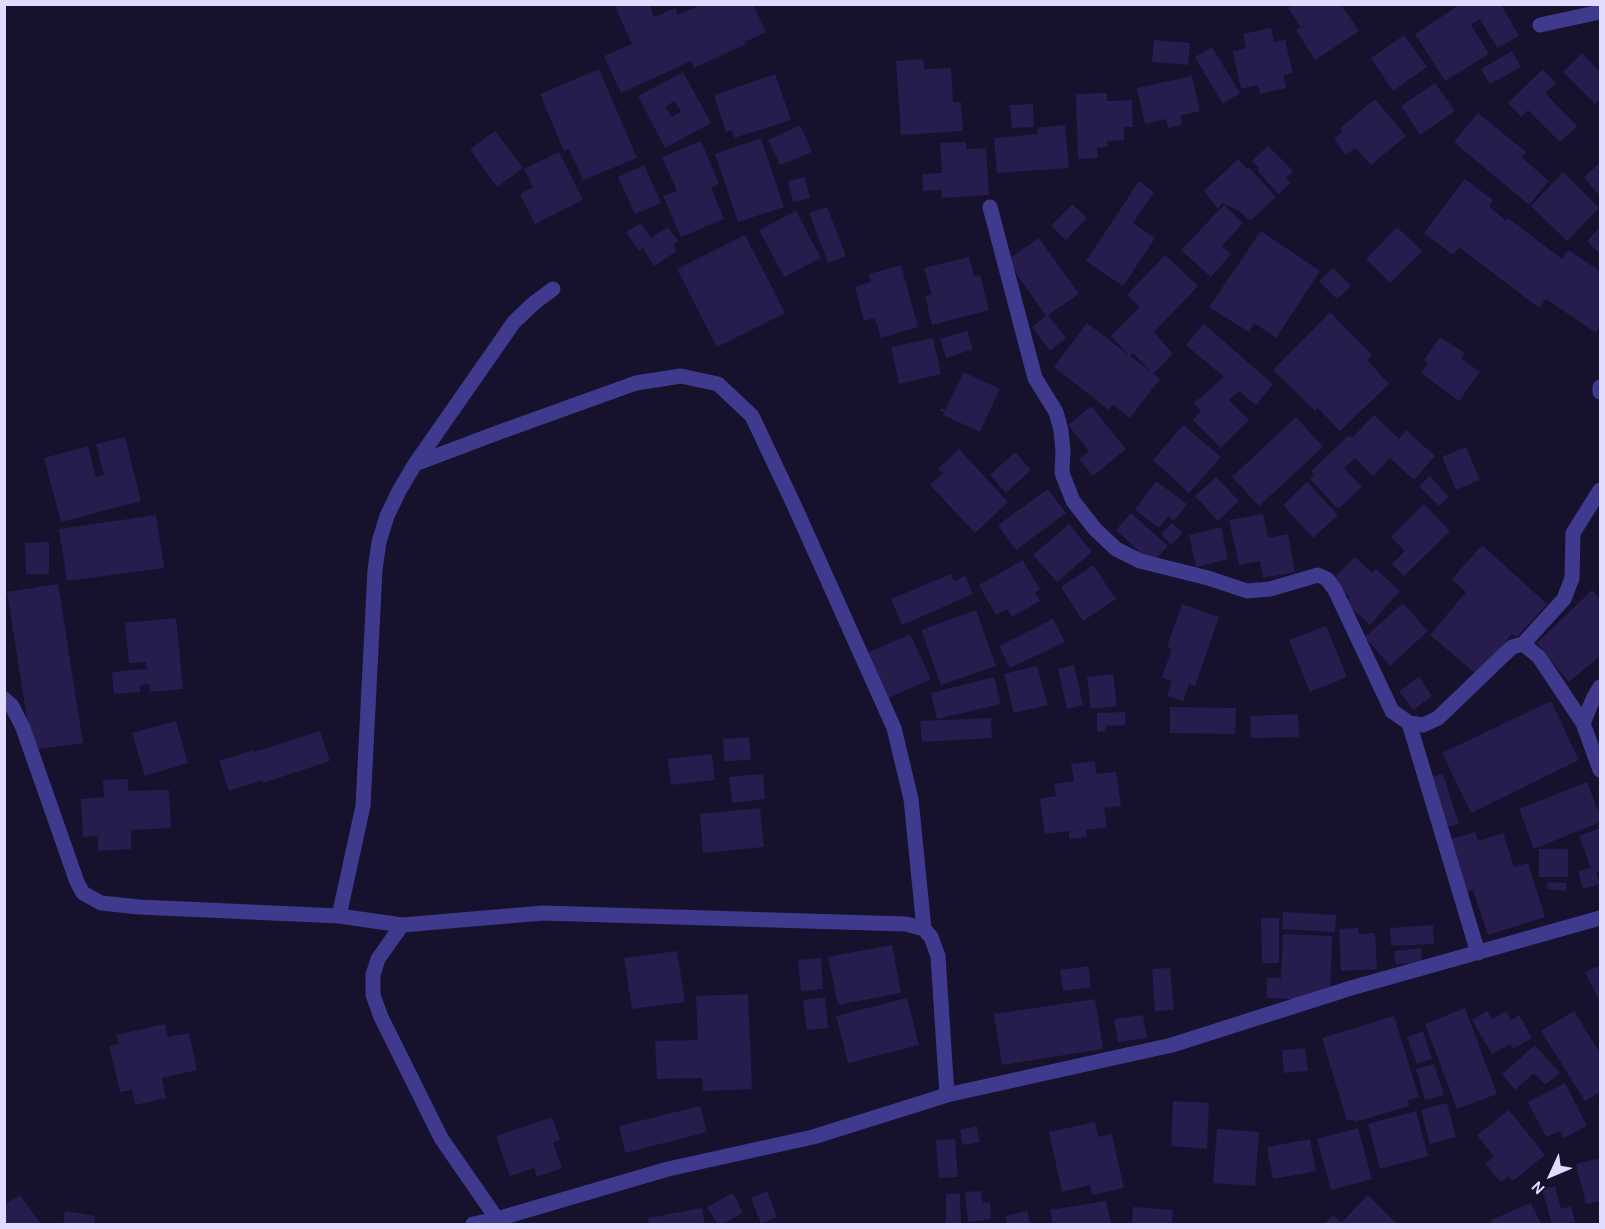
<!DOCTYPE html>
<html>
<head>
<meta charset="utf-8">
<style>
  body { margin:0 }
  #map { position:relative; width:1605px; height:1229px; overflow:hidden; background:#16112d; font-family:Karla,sans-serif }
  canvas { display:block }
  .frame { position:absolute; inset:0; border:6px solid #e1dcff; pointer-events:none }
  .north { position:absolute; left:1521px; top:1145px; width:60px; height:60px; -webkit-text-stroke:4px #16112d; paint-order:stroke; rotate:226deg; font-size:16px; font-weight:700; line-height:24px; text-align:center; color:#e1dcff }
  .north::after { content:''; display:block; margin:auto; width:21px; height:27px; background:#e1dcff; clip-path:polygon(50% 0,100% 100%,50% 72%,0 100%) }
</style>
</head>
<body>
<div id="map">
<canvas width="1605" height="1229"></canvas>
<div class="frame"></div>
<div class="north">N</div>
</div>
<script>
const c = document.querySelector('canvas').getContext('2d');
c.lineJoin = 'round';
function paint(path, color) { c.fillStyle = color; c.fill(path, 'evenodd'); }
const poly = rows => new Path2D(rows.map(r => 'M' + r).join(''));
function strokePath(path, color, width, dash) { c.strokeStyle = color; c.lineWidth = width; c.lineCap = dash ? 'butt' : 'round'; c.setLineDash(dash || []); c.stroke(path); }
const building = poly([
  [614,4,649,4,654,17,675,8,678,15,703,4,735,4,736,6,753,4,766,32,745,42,746,44,694,68,691,61,621,93,604,56,632,44],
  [1293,4,1341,4,1359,31,1315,60,1296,30,1301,27,1288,8],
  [1461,4,1501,4,1519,36,1497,48,1480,19,1471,25,1489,54,1445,81,1415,34],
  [1271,28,1274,42,1285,40,1293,73,1283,75,1286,88,1260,94,1258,85,1241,89,1233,51,1246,48,1243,34],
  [1404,35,1427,67,1393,91,1371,58],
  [1154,40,1190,43,1188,65,1152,62],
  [1212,47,1240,93,1223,104,1195,57],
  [1512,51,1521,67,1490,84,1481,69],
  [1582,53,1600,72,1600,99,1595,104,1563,72],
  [923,59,924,69,951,68,953,102,961,102,963,131,901,135,896,61],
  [599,69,637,158,583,180,569,149,564,151,540,94],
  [1543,69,1556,83,1545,93,1577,126,1560,142,1528,110,1521,117,1508,103],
  [683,72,711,123,665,148,638,96],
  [674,101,681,111,672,117,665,107],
  [775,74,791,120,734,138,732,130,726,132,714,95],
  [1192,76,1200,111,1180,116,1182,125,1168,128,1166,119,1145,124,1137,88],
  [1435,83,1455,111,1420,135,1401,106],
  [1107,93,1107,101,1132,100,1133,127,1124,127,1124,140,1107,141,1108,147,1097,148,1098,158,1078,159,1076,94],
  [1375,99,1406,136,1371,165,1356,148,1345,155,1334,138,1343,132,1340,128],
  [1033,104,1034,127,1012,128,1010,105],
  [1478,113,1526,152,1522,158,1549,181,1529,205,1454,142],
  [800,125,812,152,780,165,768,140],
  [1065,125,1069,168,997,173,994,138,1038,134,1037,128],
  [495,131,523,168,497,187,470,149],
  [761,138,784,207,738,222,715,154],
  [701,141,719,184,711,188,724,219,681,237,663,196,677,191,662,157],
  [966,142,966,149,986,148,989,195,942,198,941,190,923,191,922,174,942,173,940,143],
  [1268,146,1293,171,1286,178,1291,183,1278,194,1257,170,1259,168,1252,161],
  [559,152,583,200,535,224,520,194,533,187,524,169],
  [1238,159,1247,169,1249,167,1276,197,1250,221,1239,211,1222,203,1218,209,1204,191],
  [1600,163,1600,197,1584,177],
  [644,165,661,203,635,214,618,177],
  [1563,172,1599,208,1567,241,1531,206],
  [805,177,810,198,793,202,788,181],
  [1465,179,1493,200,1489,206,1506,221,1508,218,1562,259,1568,250,1600,271,1600,326,1596,333,1546,299,1539,308,1459,247,1453,255,1424,233],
  [1139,181,1154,192,1133,223,1155,238,1123,286,1086,261],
  [1072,204,1087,218,1066,240,1051,226],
  [1224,205,1243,223,1222,246,1231,254,1211,277,1181,250],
  [827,207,846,256,828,263,809,213],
  [796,211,821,258,784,277,759,230],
  [641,223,651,238,668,227,678,241,673,245,677,251,654,266,643,248,639,251,626,232],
  [1397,227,1422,251,1390,283,1366,259],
  [1600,227,1600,254,1587,241],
  [1261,231,1320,271,1276,338,1254,323,1249,332,1209,307],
  [745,235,785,313,717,347,677,269],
  [1039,238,1079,294,1048,315,1066,338,1050,351,1032,327,1046,316,1007,260],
  [1165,255,1198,286,1154,332,1173,354,1153,374,1133,353,1130,356,1111,336,1140,307,1127,295],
  [969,257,974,276,980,275,989,310,932,325,925,296,932,295,924,268],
  [901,265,918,327,881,338,875,318,864,321,855,287,871,282,869,274],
  [1333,268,1351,286,1337,299,1319,281],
  [1330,312,1372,355,1367,360,1389,384,1340,431,1318,408,1315,411,1273,370],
  [1087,323,1160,379,1130,418,1113,405,1109,410,1054,367],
  [1204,324,1273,384,1256,405,1239,391,1229,400,1249,420,1221,448,1193,420,1201,411,1194,403,1224,377,1186,345],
  [967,331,973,349,946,358,940,339],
  [1440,337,1465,353,1461,358,1480,372,1459,401,1421,373,1428,363,1424,360],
  [933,338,941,374,899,384,891,347],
  [964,372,1000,389,980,432,943,415,944,412,940,411,941,408,945,410],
  [1091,406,1126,449,1093,476,1079,459,1089,451,1068,425],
  [1374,415,1399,439,1406,430,1435,456,1414,480,1390,458,1373,476,1355,458,1344,468,1362,487,1338,509,1310,479,1314,475,1311,471,1349,435,1352,438],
  [1296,417,1323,447,1259,506,1232,477],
  [1183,425,1221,457,1189,493,1153,460],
  [125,437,141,501,61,522,44,458,88,446,96,477,104,475,96,444],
  [1466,447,1480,480,1456,490,1442,457],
  [959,449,1008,502,975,533,930,485,943,473,938,469],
  [1015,452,1031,470,1006,493,990,475],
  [1430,476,1449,497,1439,506,1419,486],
  [1216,477,1239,501,1218,521,1195,496],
  [1156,481,1187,504,1174,521,1168,516,1159,528,1135,510],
  [1307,482,1338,515,1313,538,1283,505],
  [1048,489,1066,513,1016,550,998,525],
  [1424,504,1450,531,1404,576,1392,564,1405,551,1391,537],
  [1131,513,1168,546,1152,564,1116,530],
  [1263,514,1268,538,1288,534,1295,572,1263,578,1260,561,1239,565,1229,520],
  [156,515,164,568,67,581,59,529],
  [1172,523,1183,533,1171,545,1161,534],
  [1069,524,1092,552,1057,582,1033,555],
  [1221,527,1228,559,1196,567,1189,535],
  [49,542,49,574,26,574,25,543],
  [1482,545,1547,604,1517,637,1512,634,1477,675,1430,635,1466,592,1452,579],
  [1355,557,1372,573,1376,569,1400,591,1370,625,1346,603,1350,597,1332,580],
  [1023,560,1040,590,1035,592,1040,601,1012,617,1007,609,996,615,979,585],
  [1093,565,1116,599,1083,621,1061,587],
  [951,574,954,581,965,576,973,594,902,625,891,599],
  [58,584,83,743,32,750,7,592],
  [1592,590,1600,599,1600,656,1569,682,1537,643],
  [1403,603,1428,631,1390,666,1365,637],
  [1182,604,1219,617,1195,686,1189,684,1183,701,1167,696,1172,681,1162,677,1172,649,1167,647],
  [976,610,996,666,941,685,921,630],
  [176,618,183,689,150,692,150,684,140,685,140,692,114,694,112,672,147,669,146,662,129,663,125,623],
  [1053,619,1065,642,1010,668,999,646],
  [1326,626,1347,677,1310,692,1289,640],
  [910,634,931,679,888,698,867,653],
  [1074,665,1083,705,1067,709,1058,669],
  [1037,666,1048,705,1014,713,1004,674],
  [1113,674,1117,706,1091,709,1087,677],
  [994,677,1001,704,937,719,931,693],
  [1419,677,1432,696,1413,710,1399,691],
  [1551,701,1579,760,1471,813,1442,753],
  [1170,707,1236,708,1235,734,1170,733],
  [1125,712,1125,725,1106,726,1106,731,1097,732,1097,713],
  [1298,714,1299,737,1251,738,1250,716],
  [991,718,992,738,922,742,920,721],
  [176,721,188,763,145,776,132,733],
  [320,731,330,761,263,783,262,780,229,791,219,761,253,750,254,752],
  [749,737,751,760,724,761,723,739],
  [712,754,715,780,671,785,668,759],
  [1095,761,1096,774,1116,772,1121,806,1104,808,1107,827,1086,830,1087,837,1069,839,1069,831,1045,834,1040,799,1056,796,1054,784,1074,781,1071,764],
  [763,774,765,799,732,803,729,777],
  [1443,774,1459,824,1436,831,1420,780],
  [128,779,128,791,169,790,171,828,131,830,131,849,98,851,98,836,83,837,81,799,104,797,103,780],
  [1587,782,1600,816,1600,822,1534,849,1519,809],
  [760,808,764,847,703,853,700,814],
  [1600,828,1600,871,1596,873,1600,884,1583,889,1578,871,1591,868,1579,836],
  [1475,832,1478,841,1503,833,1514,867,1528,863,1545,917,1488,935,1473,890,1465,893,1448,840],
  [1539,849,1568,849,1568,877,1539,877],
  [1547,882,1566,883,1566,891,1547,889],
  [1283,912,1336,915,1335,932,1282,929],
  [1261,918,1279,918,1279,963,1262,963],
  [1433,925,1434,944,1391,946,1390,928],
  [1358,928,1358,934,1375,933,1377,969,1341,971,1339,929],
  [1283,934,1332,936,1330,995,1308,1000,1267,998,1267,978,1281,978],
  [892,945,901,993,838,1005,828,957],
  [1421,948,1422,962,1396,964,1394,951],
  [677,951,685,1002,632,1009,624,958],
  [821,958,823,989,801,991,798,960],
  [1600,965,1600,1002,1585,972],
  [1088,966,1091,987,1063,991,1060,970],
  [1170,968,1174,1010,1155,1011,1152,969],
  [748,994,752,1089,703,1091,702,1078,657,1079,655,1041,698,1040,696,996],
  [825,997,828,1028,807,1030,803,1000],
  [907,998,919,1045,848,1063,836,1016],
  [1095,999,1103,1049,1002,1065,994,1014],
  [1465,1008,1497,1094,1457,1109,1425,1024],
  [1487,1011,1492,1019,1506,1011,1511,1020,1519,1015,1532,1038,1513,1049,1510,1044,1492,1054,1472,1020],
  [1574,1011,1600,1053,1600,1092,1585,1101,1541,1031],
  [1143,1015,1147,1038,1118,1042,1114,1019],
  [1394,1016,1419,1097,1407,1100,1409,1106,1355,1122,1354,1119,1347,1121,1322,1038],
  [165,1024,168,1037,189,1033,197,1070,162,1078,166,1098,135,1105,132,1090,120,1092,109,1046,119,1044,116,1035],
  [1423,1031,1432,1059,1417,1064,1407,1037],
  [1535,1045,1560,1073,1545,1085,1534,1073,1515,1090,1502,1074],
  [1305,1048,1308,1071,1284,1073,1282,1050],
  [1434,1064,1444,1095,1425,1100,1416,1069],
  [1565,1083,1587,1126,1564,1138,1560,1131,1546,1137,1528,1102],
  [1173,1101,1209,1103,1207,1149,1171,1146],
  [1447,1103,1456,1137,1430,1144,1421,1110],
  [700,1106,707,1132,625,1153,619,1126],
  [1509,1110,1545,1155,1513,1181,1508,1176,1501,1182,1485,1164,1494,1157,1477,1135],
  [1416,1111,1428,1156,1380,1169,1368,1124],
  [552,1117,560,1140,553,1143,562,1168,537,1177,534,1168,510,1176,496,1136],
  [1095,1122,1098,1137,1112,1134,1124,1188,1092,1195,1090,1185,1062,1192,1049,1132],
  [977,1126,980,1142,963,1145,960,1130],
  [1358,1128,1372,1179,1331,1190,1317,1139],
  [1217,1129,1259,1132,1255,1186,1213,1183],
  [955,1139,958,1177,939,1178,936,1140],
  [1310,1139,1316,1171,1273,1179,1267,1147],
  [1600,1158,1600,1201,1586,1204,1576,1164],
  [1555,1186,1561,1209,1571,1206,1575,1222,1566,1224,1552,1224,1542,1189],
  [767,1191,777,1217,761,1224,751,1198],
  [981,1191,983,1203,990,1202,991,1219,968,1222,965,1192],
  [733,1193,743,1213,722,1224,717,1224,707,1207],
  [946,1194,960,1194,961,1224,946,1224],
  [20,1195,41,1224,4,1224,4,1205],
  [1368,1195,1397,1224,1324,1224,1333,1215,1341,1223],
  [1106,1201,1111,1224,1053,1224,1050,1210],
  [1531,1203,1541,1224,1492,1224,1491,1220],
  [1133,1207,1173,1210,1172,1224,1132,1224],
  [702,1208,705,1224,649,1224,648,1218],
  [65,1211,95,1216,94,1224,63,1224],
  [1027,1211,1030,1224,1007,1224,1005,1216]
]);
const minor = poly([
  [1540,25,1600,12],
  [990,207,1035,378,1056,412,1061,430,1063,451,1062,473,1073,501,1095,529,1116,549,1140,561,1208,578,1247,591,1270,589,1318,575,1327,579,1335,590,1392,711,1409,723,1423,725,1438,718,1512,647,1523,644,1539,657,1583,723],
  [1600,387,1600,392],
  [415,464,497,433,636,383,681,376,718,384,752,416,794,505,894,728,911,799,924,929],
  [1523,644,1564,599,1572,578,1573,533,1600,490],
  [1600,687,1594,697,1583,723,1600,770],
  [4,699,12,706,23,728,77,882,83,893,101,903,139,907,339,916,402,925,543,913,906,924,924,929,931,937,938,956,947,1095],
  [1409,723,1478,953],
  [339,916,363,806,375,570,379,542,387,516,399,491,415,464,514,322,534,303,553,289],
  [402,925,378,959,373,975,373,995,381,1017,441,1138,497,1219,497,1224],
  [473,1224,497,1219,668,1169,813,1137,947,1095,1172,1045,1351,988,1600,918]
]);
paint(building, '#271c4e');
strokePath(minor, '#3f3a8d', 15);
</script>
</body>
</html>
